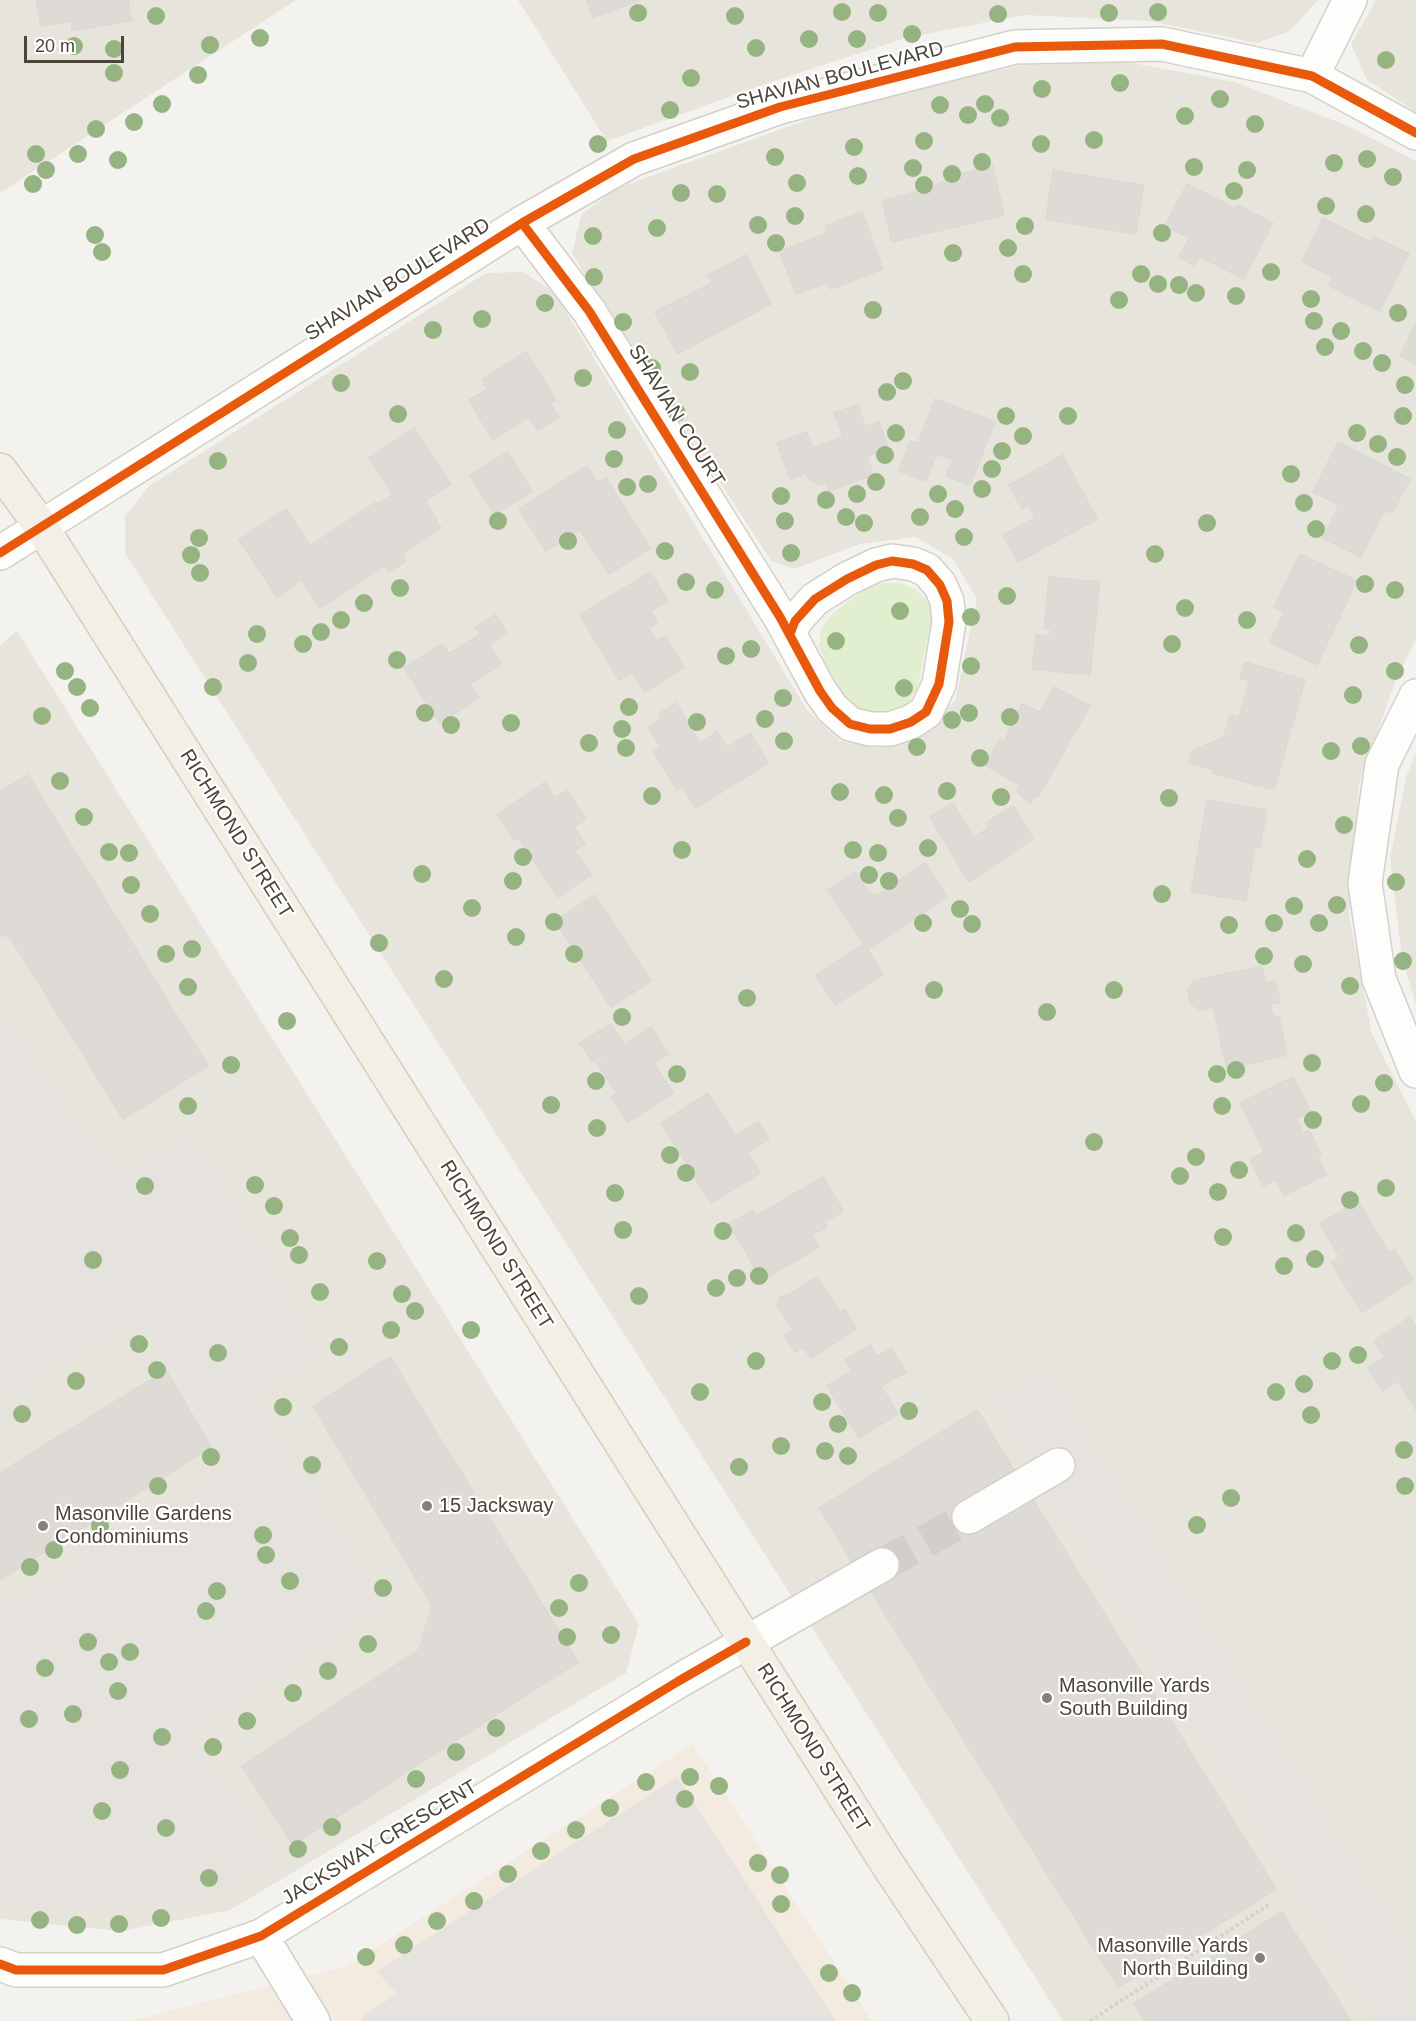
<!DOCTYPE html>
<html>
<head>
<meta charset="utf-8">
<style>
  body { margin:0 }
  #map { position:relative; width:1416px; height:2021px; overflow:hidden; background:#f4f2ee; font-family:Helvetica,sans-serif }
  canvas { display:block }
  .scale { position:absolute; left:24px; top:36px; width:100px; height:27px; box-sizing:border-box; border:3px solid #4b4439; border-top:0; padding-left:8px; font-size:18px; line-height:21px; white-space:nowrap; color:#4b4439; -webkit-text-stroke:4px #fff; paint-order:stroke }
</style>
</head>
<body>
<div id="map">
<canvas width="1416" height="2021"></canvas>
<div class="scale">20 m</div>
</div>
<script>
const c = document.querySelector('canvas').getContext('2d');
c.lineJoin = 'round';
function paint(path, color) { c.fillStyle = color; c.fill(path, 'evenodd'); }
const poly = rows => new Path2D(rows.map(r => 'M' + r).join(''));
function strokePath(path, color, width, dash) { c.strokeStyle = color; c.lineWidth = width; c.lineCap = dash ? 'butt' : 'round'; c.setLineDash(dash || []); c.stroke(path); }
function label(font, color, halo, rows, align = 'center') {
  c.font = font + ' Helvetica,sans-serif'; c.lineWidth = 4.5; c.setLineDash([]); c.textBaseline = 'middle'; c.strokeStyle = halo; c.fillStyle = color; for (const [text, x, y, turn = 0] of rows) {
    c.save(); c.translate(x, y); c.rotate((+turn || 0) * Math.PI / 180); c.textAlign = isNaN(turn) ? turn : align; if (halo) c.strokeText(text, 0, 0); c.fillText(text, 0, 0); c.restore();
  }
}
const residential = poly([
  [0,0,296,0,0,193],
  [518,0,1318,0,1290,31,1257,43,1150,21,1024,15,906,38,768,83,607,141],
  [1376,0,1416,0,1416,112,1367,80,1351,44],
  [1127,62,1235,82,1348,126,1416,161,1416,640,1397,677,1359,783,1349,915,1372,1034,1416,1122,1416,2021,1063,2021,125,553,125,516,149,486,486,273,523,272,554,292,807,710,840,741,874,748,915,736,955,701,977,599,953,559,916,537,860,544,794,569,771,561,572,254,581,215,615,189,873,96,1023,65],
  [17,631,639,1624,626,1673,230,1910,122,1931,0,1919,0,645],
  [1416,753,1416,1005,1402,958,1390,858,1406,777]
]);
const commercial = poly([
  [693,1744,872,2021,129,2021,345,1967]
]);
const green = poly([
  [886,583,901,583,916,590,929,603,932,620,917,690,906,704,894,713,877,714,861,710,845,698,830,674,819,646,821,628,833,613,868,587]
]);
const parking = poly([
  [0,1003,115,1174,192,1128,324,1356,255,1399,384,1605,194,1736,284,1862,195,1901,72,1913,0,1904,0,1608,229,1466,143,1318,0,1400],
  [1045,1364,1416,1960,1416,2021,1376,2021,990,1399],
  [677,1777,836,2021,363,2021,361,2017,397,1994,377,1971]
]);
const building = poly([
  [36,0,128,0,132,21,72,31,71,21,41,26,36,0],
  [587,0,639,0,639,1,593,17,587,0],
  [993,166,1004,215,892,242,882,201,932,187,956,175,993,166],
  [1053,170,1144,185,1136,234,1046,219,1053,170],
  [1187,184,1236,209,1238,205,1273,223,1244,279,1199,256,1194,266,1179,257,1189,238,1165,226,1187,184],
  [862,212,883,269,831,289,828,282,796,294,779,251,828,233,825,226,862,212],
  [1323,218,1371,242,1374,237,1409,254,1380,311,1328,285,1332,277,1302,261,1323,218],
  [746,255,771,304,677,354,655,312,712,283,708,275,746,255],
  [1416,323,1416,364,1400,356,1416,323],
  [526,352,556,400,550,403,559,417,538,430,529,417,493,440,469,400,488,389,482,380,526,352],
  [935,399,995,422,970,485,946,476,953,460,937,454,926,481,899,471,910,441,918,443,935,399],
  [858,405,865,427,879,422,888,448,867,456,873,475,829,491,826,482,819,485,809,479,806,473,790,479,777,443,807,432,812,448,843,437,834,413,858,405],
  [414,428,451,484,425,501,441,528,402,554,406,561,389,572,385,565,320,608,302,580,277,597,239,540,286,509,310,546,376,502,378,504,393,494,369,458,414,428],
  [1338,442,1410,479,1392,513,1385,510,1361,557,1323,538,1339,505,1313,492,1338,442],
  [508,452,532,492,494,514,470,475,508,452],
  [1063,455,1097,519,1018,562,1003,535,1035,518,1029,505,1022,509,1009,485,1063,455],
  [587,466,598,483,606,478,650,548,609,574,580,530,546,551,519,509,587,466],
  [1300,554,1357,581,1317,665,1270,642,1284,612,1274,607,1300,554],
  [650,572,668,601,650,611,657,623,648,628,657,641,665,636,684,667,645,692,632,672,619,680,580,615,650,572],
  [1049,577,1100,582,1090,675,1032,669,1036,635,1050,636,1051,629,1044,628,1049,577],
  [495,615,507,633,489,645,501,664,470,684,479,698,440,723,404,668,442,644,449,654,480,634,475,628,495,615],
  [1245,662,1305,680,1274,790,1213,773,1214,770,1189,763,1192,751,1224,737,1230,715,1239,717,1249,681,1240,678,1245,662],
  [1054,687,1090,706,1038,797,1036,794,1030,804,1017,791,1020,785,985,765,1001,738,1003,744,1022,704,1040,712,1054,687],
  [676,703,700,743,717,732,727,748,750,733,768,763,696,808,683,787,677,790,653,751,660,746,648,727,662,719,659,714,676,703],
  [28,775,208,1066,123,1119,10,937,0,935,0,792,28,775],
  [545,782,555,798,567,791,586,819,574,827,585,844,574,850,591,875,558,897,518,838,514,840,497,814,545,782],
  [1207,800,1267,810,1260,848,1255,848,1246,901,1191,892,1207,800],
  [953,803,974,837,989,828,986,823,1013,806,1033,839,969,882,930,817,953,803],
  [925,863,947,897,868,950,828,890,855,872,869,893,879,894,925,863],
  [595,895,651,981,611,1007,555,921,595,895],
  [864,944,883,974,835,1005,816,975,864,944],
  [1262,966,1266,984,1275,981,1280,1002,1270,1004,1274,1018,1279,1017,1287,1055,1227,1069,1213,1007,1201,1010,1191,1004,1188,990,1193,981,1262,966],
  [611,1024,624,1045,651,1027,668,1054,654,1063,673,1093,628,1122,611,1097,617,1093,597,1063,606,1058,604,1055,592,1062,580,1043,611,1024],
  [1293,1077,1311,1112,1296,1118,1303,1133,1309,1130,1321,1154,1317,1156,1326,1175,1284,1195,1276,1179,1263,1186,1250,1159,1264,1152,1240,1103,1293,1077],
  [708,1093,735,1136,758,1122,769,1139,747,1152,760,1173,711,1203,661,1123,708,1093],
  [823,1177,843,1211,824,1222,827,1227,812,1235,819,1247,762,1280,729,1224,753,1210,756,1216,823,1177],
  [1358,1201,1389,1253,1394,1249,1413,1280,1362,1312,1331,1262,1340,1257,1320,1224,1358,1201],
  [817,1277,840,1312,844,1309,856,1329,811,1358,803,1347,795,1352,784,1335,793,1330,777,1305,780,1297,790,1294,817,1277],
  [1410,1317,1416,1326,1416,1410,1398,1381,1383,1391,1368,1368,1385,1357,1374,1341,1410,1317],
  [870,1345,877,1357,891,1348,906,1372,881,1386,898,1414,859,1438,827,1386,852,1371,845,1360,870,1345],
  [390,1357,578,1662,293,1845,242,1766,419,1650,432,1605,313,1406,390,1357],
  [166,1370,211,1447,0,1580,0,1473,166,1370],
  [977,1410,1276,1889,1118,1987,819,1508,977,1410],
  [1282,1912,1351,2021,1145,2021,1134,2004,1282,1912]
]);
const minorTunnel = poly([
  [882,1565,969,1517]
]);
const path = poly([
  [1090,2021,1270,1904]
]);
const minor = poly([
  [1312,76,1350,0],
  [522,223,589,311,780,617,820,691,832,708,850,724,870,729,890,729,911,722,926,712,939,684,949,622,947,601,940,585,927,570,913,564,892,561,876,565,847,579,815,599,795,621,790,634],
  [0,553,522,223,634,159,780,107,1015,47,1162,44,1312,76,1416,133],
  [1416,696,1382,764,1365,883,1379,979,1416,1071],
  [969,1517,1058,1465],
  [261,1936,313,2021],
  [0,1964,16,1970,163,1970,261,1936,677,1682,882,1565]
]);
const major = poly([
  [0,470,41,526,886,1862,992,2021]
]);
const cycleway = poly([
  [522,223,589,311,780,617,820,691,832,708,850,724,870,729,890,729,911,722,926,712,939,684,949,622,947,601,940,585,927,570,913,564,892,561,876,565,847,579,815,599,795,621,790,634],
  [0,553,522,223,634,159,780,107,1015,47,1162,44,1312,76,1416,133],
  [0,1964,16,1970,163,1970,261,1936,677,1682,746,1642]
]);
const trees = [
  [842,12],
  [1158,12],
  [638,13],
  [878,13],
  [1109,13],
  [998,14],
  [156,16],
  [735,16],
  [912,34],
  [260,38],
  [809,39],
  [857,39],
  [210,45],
  [74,46],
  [756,48],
  [114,49],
  [1386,60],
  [114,73],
  [198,75],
  [691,78],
  [1120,83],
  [1042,89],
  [1220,99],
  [162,104],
  [985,104],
  [940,105],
  [670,110],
  [968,115],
  [1185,116],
  [1000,118],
  [134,122],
  [1255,124],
  [96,129],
  [1094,140],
  [924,141],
  [598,144],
  [1041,144],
  [854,147],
  [36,154],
  [78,154],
  [775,157],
  [1367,159],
  [118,160],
  [982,162],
  [1334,163],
  [1194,167],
  [913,168],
  [46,170],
  [1247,170],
  [952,174],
  [858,176],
  [1393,177],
  [797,183],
  [33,184],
  [924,185],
  [1234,191],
  [681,193],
  [717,194],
  [1326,206],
  [1366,214],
  [795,216],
  [758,225],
  [1025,226],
  [657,228],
  [1162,233],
  [95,235],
  [593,236],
  [776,243],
  [1008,248],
  [102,252],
  [953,253],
  [1271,272],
  [1023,274],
  [1141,274],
  [594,277],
  [1158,284],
  [1179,285],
  [1196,293],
  [1236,296],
  [1311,299],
  [1119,300],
  [545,303],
  [873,310],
  [1398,313],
  [482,319],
  [1314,321],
  [623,322],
  [433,330],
  [1341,331],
  [1325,347],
  [1363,351],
  [1382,363],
  [652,368],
  [690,372],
  [583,378],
  [903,381],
  [341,383],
  [1405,385],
  [887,392],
  [677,413],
  [398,414],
  [1006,416],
  [1068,416],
  [1403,416],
  [617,430],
  [896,433],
  [1357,433],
  [1023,436],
  [1378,444],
  [1002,451],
  [885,455],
  [1397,457],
  [614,459],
  [218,461],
  [992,469],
  [1291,474],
  [876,482],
  [648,484],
  [627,487],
  [982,489],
  [857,494],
  [938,494],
  [781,496],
  [826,500],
  [1304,503],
  [955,509],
  [846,517],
  [920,517],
  [498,521],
  [785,521],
  [864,523],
  [1207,523],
  [1316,529],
  [964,537],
  [199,538],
  [568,541],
  [665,551],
  [791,553],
  [1155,554],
  [191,555],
  [200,573],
  [686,582],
  [1365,584],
  [400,588],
  [715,590],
  [1395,590],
  [1007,596],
  [364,603],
  [1185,608],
  [900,611],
  [971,617],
  [341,620],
  [1247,620],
  [321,632],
  [257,634],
  [836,641],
  [303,644],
  [1172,644],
  [1359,645],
  [751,649],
  [726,656],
  [397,660],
  [248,663],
  [971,666],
  [65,671],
  [1395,671],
  [77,687],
  [213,687],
  [904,688],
  [1353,695],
  [783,698],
  [629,707],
  [90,708],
  [425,713],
  [969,713],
  [42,716],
  [1010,717],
  [765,719],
  [952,720],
  [697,722],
  [511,723],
  [451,725],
  [622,729],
  [784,741],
  [589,743],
  [1361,746],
  [917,747],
  [626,748],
  [1331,751],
  [980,758],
  [60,781],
  [947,791],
  [840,792],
  [884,795],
  [652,796],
  [1001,797],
  [1169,798],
  [84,817],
  [898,818],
  [1344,825],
  [928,848],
  [682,850],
  [853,850],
  [109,852],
  [129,853],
  [878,853],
  [523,857],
  [1307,859],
  [422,874],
  [869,875],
  [513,881],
  [889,881],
  [1396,882],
  [131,885],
  [1162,894],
  [1337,905],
  [1294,906],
  [472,908],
  [960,909],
  [150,914],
  [554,922],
  [923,923],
  [1274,923],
  [1319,923],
  [972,924],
  [1229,925],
  [516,937],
  [379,943],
  [192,949],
  [166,954],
  [574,954],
  [1264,956],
  [1403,961],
  [1303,964],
  [444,979],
  [1350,986],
  [188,987],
  [934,990],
  [1114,990],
  [747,998],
  [1047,1012],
  [622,1017],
  [287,1021],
  [1312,1063],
  [231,1065],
  [1236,1070],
  [677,1074],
  [1217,1074],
  [596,1081],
  [1384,1083],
  [1361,1104],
  [551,1105],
  [188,1106],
  [1222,1106],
  [1313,1120],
  [597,1128],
  [1094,1142],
  [670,1155],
  [1196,1157],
  [1239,1170],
  [686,1173],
  [1180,1176],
  [255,1185],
  [145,1186],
  [1386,1188],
  [1218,1192],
  [615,1193],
  [1350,1200],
  [274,1206],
  [623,1230],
  [723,1231],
  [1296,1233],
  [1223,1237],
  [290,1238],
  [299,1255],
  [1315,1259],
  [93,1260],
  [377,1261],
  [1284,1266],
  [759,1276],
  [737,1278],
  [716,1288],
  [320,1292],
  [402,1294],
  [639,1296],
  [415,1311],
  [391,1330],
  [471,1330],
  [139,1344],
  [339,1347],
  [218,1353],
  [1358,1355],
  [756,1361],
  [1332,1361],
  [157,1370],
  [76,1381],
  [1304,1384],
  [700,1392],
  [1276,1392],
  [822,1402],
  [283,1407],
  [909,1411],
  [22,1414],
  [1311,1415],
  [838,1424],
  [781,1446],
  [1404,1450],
  [825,1451],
  [848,1456],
  [211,1457],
  [312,1465],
  [739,1467],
  [158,1486],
  [1405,1486],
  [1231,1498],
  [1197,1525],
  [100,1526],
  [263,1535],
  [54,1550],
  [266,1555],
  [30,1567],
  [290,1581],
  [579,1583],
  [383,1588],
  [217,1591],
  [559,1608],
  [206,1611],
  [611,1635],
  [567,1637],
  [88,1642],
  [368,1644],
  [130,1652],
  [109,1662],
  [45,1668],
  [328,1671],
  [118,1691],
  [293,1693],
  [73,1714],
  [29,1719],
  [247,1721],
  [496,1728],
  [162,1737],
  [213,1747],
  [456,1752],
  [120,1770],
  [690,1777],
  [416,1779],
  [646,1782],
  [719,1786],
  [685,1799],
  [610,1808],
  [102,1811],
  [332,1827],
  [166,1828],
  [576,1830],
  [298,1849],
  [541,1851],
  [758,1863],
  [508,1874],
  [780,1875],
  [209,1878],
  [474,1901],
  [781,1904],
  [161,1918],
  [40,1920],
  [437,1921],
  [119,1924],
  [77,1925],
  [404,1945],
  [366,1957],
  [829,1973],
  [852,1993]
];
const markers = [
  [427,1506,6,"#868178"],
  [43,1526,6,"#868178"],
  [1047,1698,6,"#868178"],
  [1260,1958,6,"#868178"]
];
const streetNames = [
  ["SHAVIAN BOULEVARD",840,76,-15],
  ["SHAVIAN BOULEVARD",398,280,-32],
  ["SHAVIAN COURT",676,416,58],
  ["RICHMOND STREET",236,834,58],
  ["RICHMOND STREET",496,1245,58],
  ["RICHMOND STREET",813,1748,58],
  ["JACKSWAY CRESCENT",380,1843,-31]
];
const poiNames = [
  ["15 Jacksway",439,1506],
  ["Masonville Gardens",55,1514],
  ["Condominiums",55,1537],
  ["Masonville Yards",1059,1686],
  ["South Building",1059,1709],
  ["Masonville Yards",1248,1946,"right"],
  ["North Building",1248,1969,"right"]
];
paint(residential, '#e7e4dc');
paint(commercial, '#f3ebdf');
paint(green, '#e1eecf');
paint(parking, '#e6e3df');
paint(building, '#dedbd6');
strokePath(building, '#dcd9d4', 1.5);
strokePath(minorTunnel, '#d2cfca', 33, [33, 16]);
strokePath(minor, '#d2d0cb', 36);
strokePath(major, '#d6cebb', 36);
strokePath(path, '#d3d2cc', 4, [3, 3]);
strokePath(minor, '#fdfdfc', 33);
strokePath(major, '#f2efe6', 33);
strokePath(cycleway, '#e8590c', 9);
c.fillStyle = '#96b382';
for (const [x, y] of trees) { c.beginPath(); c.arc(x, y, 9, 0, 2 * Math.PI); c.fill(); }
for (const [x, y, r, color] of markers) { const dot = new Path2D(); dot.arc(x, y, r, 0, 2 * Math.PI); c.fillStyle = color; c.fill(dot); strokePath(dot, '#fff', 2); }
label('20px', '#4b4439', '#fff', streetNames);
label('20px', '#4b4439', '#fff', poiNames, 'left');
</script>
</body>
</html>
